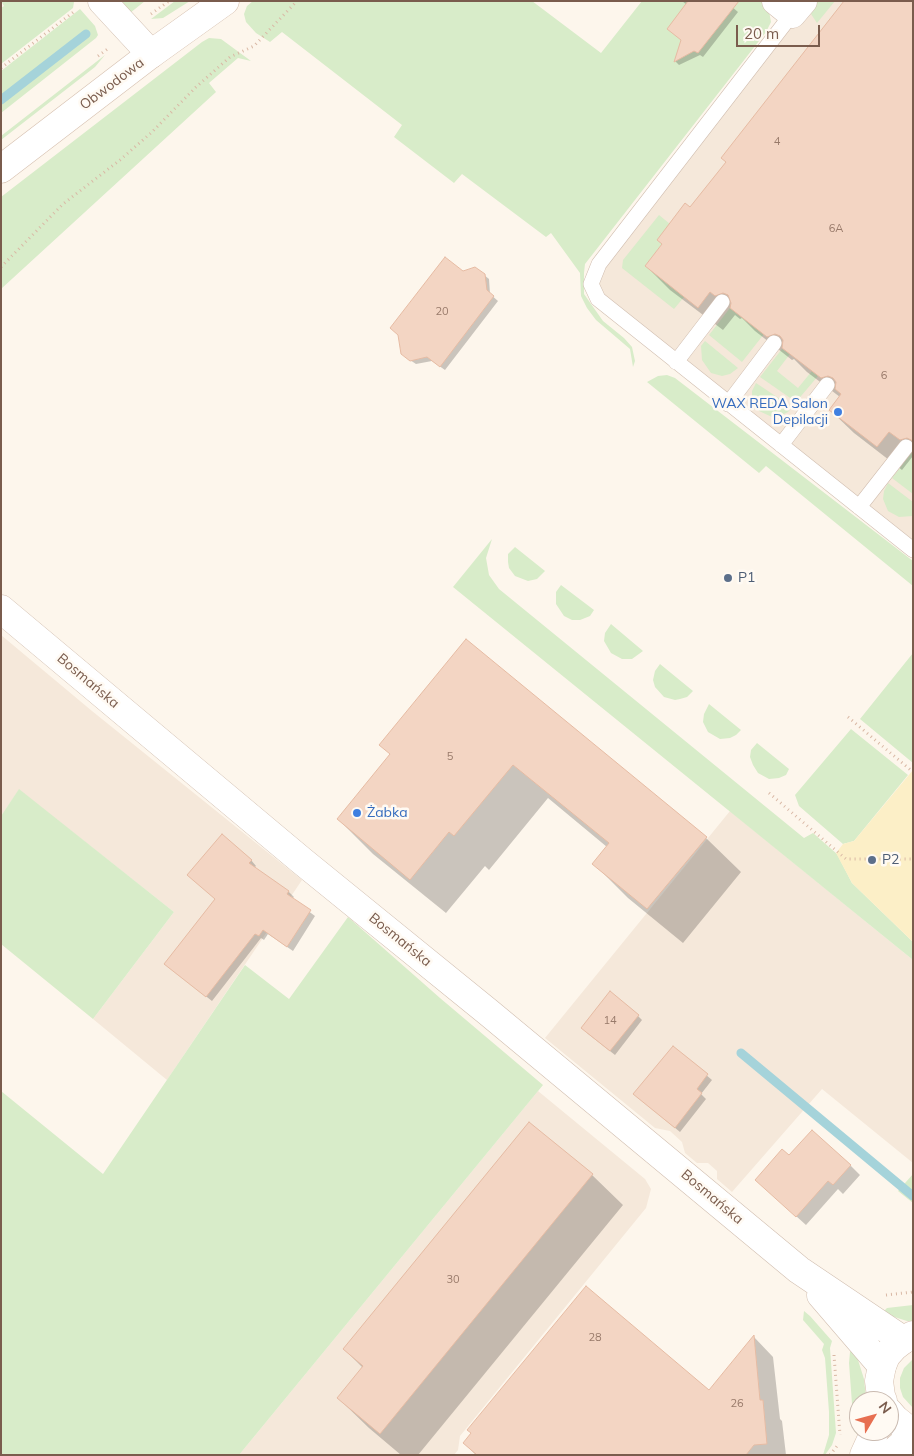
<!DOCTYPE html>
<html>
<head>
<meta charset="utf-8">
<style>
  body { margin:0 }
  #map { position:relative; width:914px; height:1456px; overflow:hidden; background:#fdf6ec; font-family:Mulish,sans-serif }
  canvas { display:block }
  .frame { position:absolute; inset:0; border:2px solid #7a5c4d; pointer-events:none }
  .north { position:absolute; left:849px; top:1391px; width:50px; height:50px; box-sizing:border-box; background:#fffaf3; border:1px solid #cabbb1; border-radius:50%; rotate:53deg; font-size:14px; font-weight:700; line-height:20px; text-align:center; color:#7a5c4d }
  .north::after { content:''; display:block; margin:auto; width:18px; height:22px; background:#e76f51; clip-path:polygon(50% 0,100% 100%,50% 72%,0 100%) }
  .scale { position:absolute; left:736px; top:25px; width:84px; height:22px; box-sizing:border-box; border:2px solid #7a5c4d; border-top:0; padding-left:6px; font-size:15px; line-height:18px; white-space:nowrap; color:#7a5c4d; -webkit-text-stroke:4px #fffaf3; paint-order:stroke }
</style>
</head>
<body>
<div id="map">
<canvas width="914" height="1456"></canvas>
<div class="frame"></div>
<div class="north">N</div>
<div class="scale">20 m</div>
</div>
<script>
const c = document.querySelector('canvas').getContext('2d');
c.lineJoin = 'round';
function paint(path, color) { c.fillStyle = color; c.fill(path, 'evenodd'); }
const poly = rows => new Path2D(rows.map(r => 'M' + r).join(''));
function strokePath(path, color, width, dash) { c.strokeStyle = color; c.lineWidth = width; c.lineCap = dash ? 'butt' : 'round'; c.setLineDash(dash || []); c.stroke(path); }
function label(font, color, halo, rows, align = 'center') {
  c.font = font + ' Mulish,sans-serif'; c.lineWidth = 5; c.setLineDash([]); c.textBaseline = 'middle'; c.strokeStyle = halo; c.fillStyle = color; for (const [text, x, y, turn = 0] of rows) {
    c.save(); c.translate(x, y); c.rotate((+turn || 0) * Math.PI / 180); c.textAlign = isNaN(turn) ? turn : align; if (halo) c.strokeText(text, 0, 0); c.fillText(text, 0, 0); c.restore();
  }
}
const residential = poly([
  [761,1,913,1,913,540,587,286,790,24],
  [1,635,92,711,302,880,167,1080,93,1019,174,912,19,790,1,816],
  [730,811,913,960,913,1163,822,1089,732,1192,717,1179,717,1171,708,1163,697,1163,685,1153,682,1142,670,1131,655,1128,545,1038],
  [538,1091,645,1179,651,1189,646,1208,460,1436,458,1450,454,1455,239,1455]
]);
const green = poly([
  [1,1,74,1,74,2,73,8,1,64,1,8,4,6],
  [119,1,145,1,130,13],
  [175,1,190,1,163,18,151,19],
  [253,1,532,1,601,53,642,1,761,1,766,5,769,11,771,22,766,32,585,264,584,273,584,294,603,321,624,338,632,347,635,361,633,367,630,349,596,320,587,308,581,296,580,273,551,233,546,237,462,174,454,183,394,137,402,125,282,32,270,42,256,33,246,22,244,14,247,6],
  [815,1,835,1,817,23,811,14],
  [80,9,95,26,98,35,96,38,1,113,1,71],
  [209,38,221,39,251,61,238,58,209,83,216,92,1,289,1,197,202,42],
  [105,55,95,67,1,140,1,136],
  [659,215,670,224,657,240,662,244,645,266,684,297,674,309,622,268,623,260],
  [730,308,764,334,742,362,709,335],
  [705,341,738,368,730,374,722,376,711,373,702,360,701,346],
  [782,349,790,354,777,371,798,388,812,371,818,376,796,402,760,377],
  [667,375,675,378,913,561,913,586,766,466,759,473,647,382,658,376],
  [756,383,792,407,788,412,778,417,772,417,759,411,755,404,752,396,752,391],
  [913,451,913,494,892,478],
  [888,483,913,502,913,516,899,517,888,511,883,499,884,491],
  [492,539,486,558,489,575,499,589,804,838,813,833,837,854,852,883,913,942,913,960,453,587],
  [515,547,545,571,537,579,528,581,515,576,509,568,508,562,508,554],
  [561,585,594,610,590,616,580,620,572,620,564,616,556,604,556,592],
  [611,624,643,651,632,659,622,659,611,653,604,641,605,633],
  [913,653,913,763,860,719],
  [660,664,693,691,687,697,680,699,675,700,664,697,655,687,653,680,655,671],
  [709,704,741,730,736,735,730,738,720,739,708,732,703,722,704,714],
  [851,729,908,775,854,841,843,844,799,806,795,795],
  [757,743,789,769,786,775,779,778,769,779,758,773,753,765,750,757,751,750],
  [19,789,174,912,93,1019,1,944,1,816],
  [348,917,440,998,543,1085,239,1455,1,1454,1,1091,103,1174,245,965,289,999],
  [913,1174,913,1203,898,1191],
  [913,1305,913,1321,907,1321,882,1313,887,1308],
  [804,1311,810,1316,832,1341,830,1348,836,1433,832,1445,825,1455,823,1455,829,1435,829,1412,825,1358,822,1350,824,1344,803,1320],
  [853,1349,858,1360,864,1379,866,1397,866,1401,859,1401,859,1431,860,1431,859,1436,854,1431,849,1363,850,1352],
  [913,1359,913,1408,903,1397,900,1388,900,1378,904,1368]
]);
const sand = poly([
  [913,770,913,942,852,883,836,853,843,844,854,841]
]);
const shadow = poly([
  [682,1,725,1,738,12,703,57,700,55,679,65,675,61,682,40,687,5],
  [913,1,913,456,902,470,854,433,830,410,840,397,807,372,794,359,792,360,755,331,742,318,740,319,735,315,723,330,670,290,646,266,690,209],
  [463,272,484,275,489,279,490,294,498,301,445,370,432,361,416,364,407,358],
  [466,641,706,838,741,872,683,943,628,898,594,864,607,847,548,798,489,870,485,866,446,913,373,854,338,819,391,755],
  [251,860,256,866,254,868,288,891,294,897,292,899,315,916,293,951,268,934,264,940,261,938,212,1001,165,964],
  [638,1016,642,1020,615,1055,587,1033],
  [673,1047,712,1080,701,1094,706,1099,680,1132,639,1098],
  [529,1123,592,1175,623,1205,418,1455,401,1455,369,1428,338,1398,363,1368,344,1349],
  [851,1166,860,1175,843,1194,838,1189,806,1225,766,1189],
  [754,1337,773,1357,780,1419,782,1421,786,1455,476,1455,464,1443,709,1392]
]);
const stream = poly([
  [1,100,86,34],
  [741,1053,913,1196]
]);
const building = poly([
  [688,1,739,1,698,53,694,51,674,62,681,40,667,29,688,1],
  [844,1,913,1,913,441,907,438,900,440,889,432,877,447,829,410,841,394,835,389,836,382,833,378,828,376,821,378,782,348,783,340,780,336,775,334,767,337,730,308,731,303,728,295,723,293,715,296,710,292,698,308,645,266,662,244,657,240,685,203,690,207,726,162,721,158,844,1],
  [445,257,463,271,475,267,485,274,487,290,494,296,440,367,427,357,410,361,401,354,398,335,390,328,445,257],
  [466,639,707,837,647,909,592,864,609,843,513,765,454,836,449,832,410,880,337,819,390,754,379,745,466,639],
  [222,834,252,860,249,863,289,891,287,894,311,910,287,947,263,930,259,936,255,934,206,997,164,964,215,899,187,875,222,834],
  [610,991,639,1015,610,1051,581,1028,610,991],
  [673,1046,708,1074,697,1089,702,1093,675,1128,633,1094,673,1046],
  [529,1122,593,1174,380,1434,337,1398,363,1366,343,1349,529,1122],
  [812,1130,851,1165,833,1185,828,1181,796,1217,755,1180,782,1149,789,1155,812,1130],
  [586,1286,709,1390,754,1335,760,1400,763,1400,767,1444,754,1445,746,1455,477,1455,463,1443,471,1433,467,1430,586,1286]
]);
const path = poly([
  [151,14,169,1],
  [98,56,109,48],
  [1,68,76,10],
  [1,267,63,204,120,160,152,132,196,87,230,57,254,46,297,1],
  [848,717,913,772],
  [769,793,846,859,913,859],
  [886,1295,913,1292],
  [834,1355,840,1435],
  [830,1455,837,1446]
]);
const service = poly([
  [792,14,599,264,591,284,598,299,913,550],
  [676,362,722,302],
  [728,404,774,343],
  [781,445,827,385],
  [859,507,906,447]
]);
const minor = poly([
  [102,1,151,54],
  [776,1,792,14,803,1],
  [1,609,302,861,488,1012,799,1270,903,1340],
  [821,1295,882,1366]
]);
const secondary = poly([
  [1,169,151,54,225,1],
  [883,1401,881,1396,879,1381,882,1366,886,1356,894,1347,903,1340,913,1335],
  [889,1412,895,1419,905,1427,913,1430],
  [864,1455,875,1431],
  [890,1455,913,1435]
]);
const markers = [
  [838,412,5,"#3f7fe0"],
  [728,578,5,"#5c6f8a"],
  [357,813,5,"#3f7fe0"],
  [872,860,5,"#5c6f8a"]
];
const numberNames = [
  ["4",777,142],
  ["6A",836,229],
  ["20",442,312],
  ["6",884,376],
  ["5",450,757],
  ["14",610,1021],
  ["30",453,1280],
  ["28",595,1338],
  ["26",737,1404]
];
const streetNames = [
  ["Obwodowa",112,84,-37],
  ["Bosmańska",88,681,40],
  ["Bosmańska",400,940,39],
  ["Bosmańska",712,1197,40]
];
const shopNames = [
  ["WAX REDA Salon",828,404],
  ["Depilacji",828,420],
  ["Żabka",367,813,"left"]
];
const serviceNames = [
  ["P1",738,578],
  ["P2",882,860]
];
paint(residential, '#f5e8da');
paint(green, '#d8ecc9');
paint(sand, '#fcefc7');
paint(shadow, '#0003');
strokePath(stream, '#a5d3da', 9);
paint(building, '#f3d5c3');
strokePath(building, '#e6bba3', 1);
strokePath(service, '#d1beb0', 16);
strokePath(minor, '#d1beb0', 29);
strokePath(secondary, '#d6c0b0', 29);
strokePath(path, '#d9b8a5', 3, [1, 4]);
strokePath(service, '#fff', 15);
strokePath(minor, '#fff', 28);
strokePath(secondary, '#fff', 28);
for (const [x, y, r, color] of markers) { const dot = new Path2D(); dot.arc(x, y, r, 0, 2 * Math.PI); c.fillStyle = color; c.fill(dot); strokePath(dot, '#fffaf3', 2); }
label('11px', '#987a6a', null, numberNames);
label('14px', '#7a5c4d', '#fffaf3', streetNames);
label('14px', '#366cbe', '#fffaf3', shopNames, 'right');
label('14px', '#4e5e75', '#fffaf3', serviceNames, 'left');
</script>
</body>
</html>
